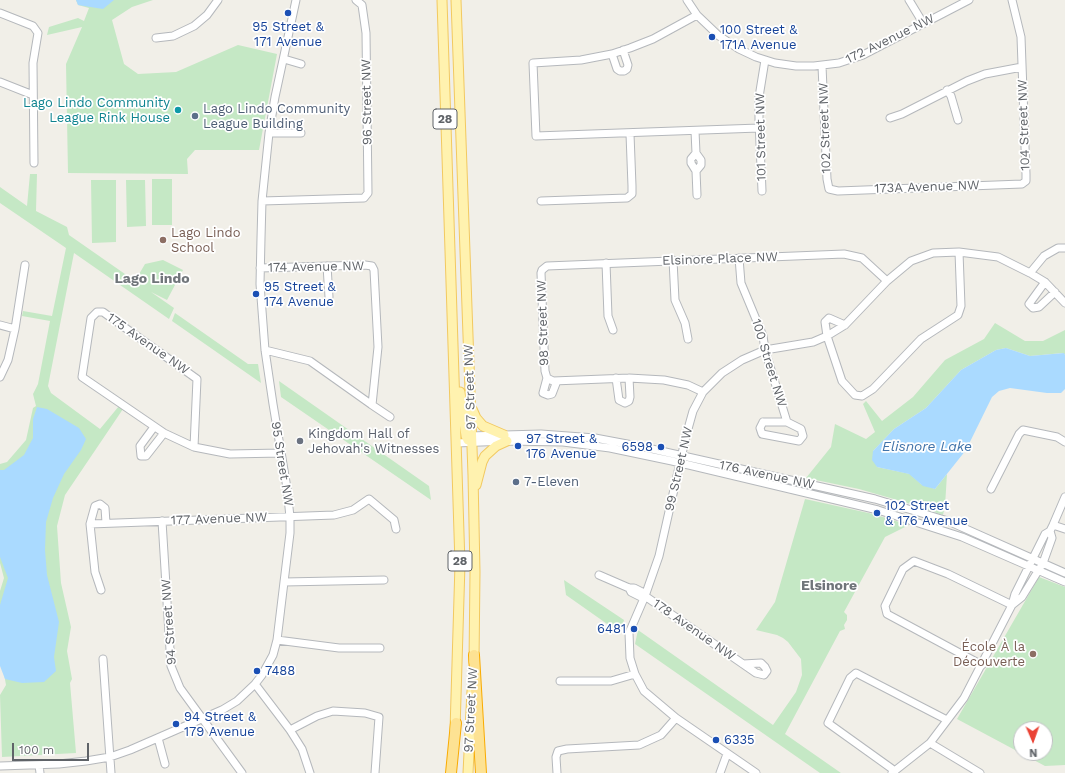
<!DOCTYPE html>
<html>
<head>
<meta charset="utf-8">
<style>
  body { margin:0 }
  #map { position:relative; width:1065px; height:773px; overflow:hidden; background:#f1efe8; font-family:"Work Sans",sans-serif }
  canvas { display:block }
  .north { position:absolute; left:1013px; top:721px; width:40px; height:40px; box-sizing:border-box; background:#fff; border:1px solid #bfc1c3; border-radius:50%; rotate:178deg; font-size:11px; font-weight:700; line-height:16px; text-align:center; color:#5f6368 }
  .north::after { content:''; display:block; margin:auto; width:14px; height:18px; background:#ea4335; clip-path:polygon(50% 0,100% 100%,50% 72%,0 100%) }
  .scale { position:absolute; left:12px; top:743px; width:77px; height:18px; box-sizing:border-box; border:2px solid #5f6368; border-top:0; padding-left:5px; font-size:12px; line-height:14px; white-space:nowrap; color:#5f6368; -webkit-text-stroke:3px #fff; paint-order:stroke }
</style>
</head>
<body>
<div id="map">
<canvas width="1065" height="773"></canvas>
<div class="north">N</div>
<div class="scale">100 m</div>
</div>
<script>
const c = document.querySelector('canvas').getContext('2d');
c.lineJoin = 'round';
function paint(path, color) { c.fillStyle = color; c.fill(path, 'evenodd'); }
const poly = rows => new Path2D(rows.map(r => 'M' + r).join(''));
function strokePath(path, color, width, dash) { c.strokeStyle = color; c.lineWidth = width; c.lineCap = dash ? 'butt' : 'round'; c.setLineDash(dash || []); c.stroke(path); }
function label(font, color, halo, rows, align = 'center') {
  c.font = font + ' "Work Sans",sans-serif'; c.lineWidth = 3.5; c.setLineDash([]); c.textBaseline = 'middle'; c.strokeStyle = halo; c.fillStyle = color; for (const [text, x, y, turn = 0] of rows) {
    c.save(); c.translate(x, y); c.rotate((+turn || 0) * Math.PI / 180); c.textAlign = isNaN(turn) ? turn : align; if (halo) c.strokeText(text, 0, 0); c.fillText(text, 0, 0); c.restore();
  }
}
const green = poly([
  [76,0,153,0,132,7,112,20,124,64,138,74,176,72,238,45,277,54,259,150,195,150,187,159,188,174,68,173,66,64,82,27,47,35,49,27,78,18,84,21,89,8,78,5],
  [30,174,37,174,36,211,67,227,69,235,135,281,145,264,163,260,183,270,167,300,151,292,174,308,169,319,74,253,48,386,51,393,100,429,119,406,123,409,65,495,57,526,61,583,71,627,67,651,72,679,70,683,76,753,2,757,0,695,6,685,0,651,0,591,4,578,0,563,0,464,7,462,26,440,33,408,36,406,33,394,38,384,50,321,22,316,23,311,52,316,66,248,0,203,0,187,27,206],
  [152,179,172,179,172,225,152,225],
  [91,180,116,180,116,242,92,243],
  [126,180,145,180,146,226,127,227],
  [175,313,248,364,258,364,261,383,172,321],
  [995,323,1025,341,1043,341,1065,330,1065,355,1063,353,1030,356,1006,348,996,350,961,370,926,408,894,429,873,451,877,467,910,474,921,484,935,489,947,474,945,506,943,515,904,502,859,489,806,478,831,447,835,424,866,439,875,432,863,404,866,401,882,421,913,397,945,360,984,339],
  [279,381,429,486,431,500,281,397],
  [805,499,873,514,909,525,885,537,844,612,847,615,847,620,844,625,845,629,840,631,785,734,841,773,820,773,635,644,638,630,773,725,796,692,802,675,801,659,788,642,783,638,777,635,756,630,775,602],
  [1039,577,1065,587,1065,765,1045,766,957,719],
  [1021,729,1045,729,1045,753,1021,753],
  [564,580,624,620,620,633,566,595]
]);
const water = poly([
  [76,0,114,0,103,9,78,5],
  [1006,348,1030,356,1064,353,1065,355,1065,389,1061,393,1047,393,1010,388,999,391,992,397,966,450,935,489,923,486,909,474,877,467,872,460,873,451,894,429,926,408,961,370,996,350],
  [37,407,47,409,79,428,86,439,81,450,64,474,53,498,46,522,45,550,47,575,59,622,54,657,56,671,44,682,22,683,5,679,0,666,0,605,8,578,0,557,0,470,4,470,24,455,33,438,33,419]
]);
const minor = poly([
  [687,0,697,15,719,36,739,49,756,57,775,63,796,66,814,66,839,63,863,55,969,0],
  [909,0,923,23],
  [0,13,33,26,38,33,33,63,34,163],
  [697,15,653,39,630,48,612,54,581,60,533,63,536,136,759,128],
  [156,38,173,36,194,26,207,15,218,0],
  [612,54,617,69,620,71,624,71,627,69,628,65,623,50],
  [284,59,301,64],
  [822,66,827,179,829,189,838,191,1022,184,1026,181,1026,174,1021,37,1012,0],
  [0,82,33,95],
  [947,90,951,96,958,120],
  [890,118,902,114,967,81,985,74,1022,67],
  [695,131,696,153,701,160,701,165,696,171,697,195],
  [269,133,301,133],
  [696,153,691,159,691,163,696,171],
  [762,191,759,120,759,97,765,60],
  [262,201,364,198,368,193,366,33,362,5,356,0],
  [541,201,627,198,632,194,632,186,630,134],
  [739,258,741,283,763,336,765,350,787,422],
  [673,260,675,300,685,323,688,339],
  [606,263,608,316,613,330],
  [327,266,329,297],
  [260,268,365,265,372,266,374,270,378,347,372,405],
  [1030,273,1044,256,1058,248,1065,248],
  [1045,282,1029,304,1033,308,1039,307,1055,292],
  [0,325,15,329],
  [845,325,829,318,825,322,827,336,842,381,855,395,862,396,873,389,921,339,958,315,961,306,959,252],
  [265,350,310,361,372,405,390,417],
  [0,377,8,360,15,329,25,265],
  [547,378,545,371,541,273,542,270,547,266,844,254,862,258,887,281],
  [547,378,553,381,629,378,664,380,688,385,703,392],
  [547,378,543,393,548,395,552,394,557,381],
  [616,378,619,400,625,403,629,401,630,397,629,378],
  [763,422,787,422,801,429,803,436,799,441,762,434,760,428,763,422],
  [154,427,140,446,141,456,146,456,164,433],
  [468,436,541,434,595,438,643,447,875,499,948,521,1065,573],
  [456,443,507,441,563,442,610,448,672,461,878,510,962,537,1065,582],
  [194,447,197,379,103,312,97,312,91,318,82,377,164,433,194,447,230,454,281,453],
  [991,489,1019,434,1023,430,1057,437,1065,442],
  [162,521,171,666,180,688,242,773],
  [90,524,334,515,353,510,369,499,394,520,396,529],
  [1053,525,1065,529],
  [599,575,629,588,634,588,644,593,645,596,743,664,756,673,764,675,767,671,765,667,761,663,743,664],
  [284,582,384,580],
  [629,588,631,592,641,597,645,596],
  [101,590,95,572,90,524,95,506,100,504,105,508,106,523],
  [1012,605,1022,597,1043,563,1052,538,1050,531],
  [277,640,339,648,380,648],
  [103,659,111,773],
  [982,665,887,614,885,606,903,569,914,561,948,574,1012,605],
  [560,681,611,681,635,674],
  [255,684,290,730,302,749,310,773],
  [290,730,317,716,333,711,365,713,379,717,375,773],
  [158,738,165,764],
  [930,743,980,773],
  [39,765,40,773],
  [0,766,59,764,86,761,110,757,130,750,222,710,237,701,255,684,262,675,273,655,277,640,284,582,290,533,290,517,287,488,273,404,265,350,260,284,261,238,262,201,269,133,275,97,296,0],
  [895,771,828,723,850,678,856,673,947,720],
  [557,773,556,757,558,751,567,749,639,745,661,735,676,718],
  [720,773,727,754],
  [756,773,676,718,644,691,635,674,630,658,629,633,645,596,659,556,686,436,693,411,703,392,722,373,742,360,765,350,813,342,827,336,845,325,887,281,911,261,933,253,959,252,998,257,1030,273,1045,282,1065,303],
  [892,773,930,743,964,698,1012,605,1015,594,1045,534,1050,531,1053,525,1065,497]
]);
const major = poly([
  [442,0,460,564,455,730],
  [456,0,473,475,475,572,474,662],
  [460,392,466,436,468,440],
  [472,409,476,418,483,426,504,435],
  [476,485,482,462,485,456,496,446,507,441],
  [468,773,472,691]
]);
const highway = poly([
  [474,655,481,773],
  [451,773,456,723]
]);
const markers = [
  [288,13,4,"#1a4fb4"],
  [712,37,4,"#1a4fb4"],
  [178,110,4,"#0f9aa8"],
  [195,116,4,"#5c6f8a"],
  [163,240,4,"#8d6e63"],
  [256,294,4,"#1a4fb4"],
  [300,441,4,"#6b7280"],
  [518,446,4,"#1a4fb4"],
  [661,447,4,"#1a4fb4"],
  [516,482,4,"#5c6f8a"],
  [877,513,4,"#1a4fb4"],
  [634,629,4,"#1a4fb4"],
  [1033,654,4,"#8d6e63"],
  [257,671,4,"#1a4fb4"],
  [176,724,4,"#1a4fb4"],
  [716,740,4,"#1a4fb4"]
];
const shields = [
  [445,119,24],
  [460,561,24]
];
const shieldNames = [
  ["28",445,119],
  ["28",460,561]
];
const transitNames = [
  ["95 Street &",288,27,"center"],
  ["171 Avenue",288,42,"center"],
  ["100 Street &",720,30],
  ["171A Avenue",720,45],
  ["95 Street &",264,287],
  ["174 Avenue",264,302],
  ["97 Street &",526,439],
  ["176 Avenue",526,454],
  ["6598",653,447,"right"],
  ["102 Street",885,506],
  ["& 176 Avenue",885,521],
  ["6481",626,629,"right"],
  ["7488",265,671],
  ["94 Street &",184,717],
  ["179 Avenue",184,732],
  ["6335",724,740]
];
const streetNames = [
  ["172 Avenue NW",890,39,-26],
  ["96 Street NW",367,102,-91],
  ["104 Street NW",1024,125,-92],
  ["102 Street NW",825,128,-92],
  ["101 Street NW",761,137,-91],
  ["173A Avenue NW",927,187,-2],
  ["Elsinore Place NW",720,259,-2],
  ["174 Avenue NW",316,267,-1],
  ["98 Street NW",543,323,-92],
  ["175 Avenue NW",148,344,35],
  ["100 Street NW",769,363,73],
  ["97 Street NW",470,387,-92],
  ["95 Street NW",282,464,81],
  ["99 Street NW",679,469,-77],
  ["176 Avenue NW",767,475,12],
  ["177 Avenue NW",219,519,-2],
  ["94 Street NW",169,622,-94],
  ["178 Avenue NW",694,630,35],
  ["97 Street NW",471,710,-87]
];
const cultureNames = [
  ["Lago Lindo Community",170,103],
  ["League Rink House",170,118]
];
const serviceNames = [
  ["Lago Lindo Community",203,109],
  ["League Building",203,124],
  ["7-Eleven",524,482]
];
const educationNames = [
  ["Lago Lindo",171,233],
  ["School",171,248],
  ["École À la",1025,647,"right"],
  ["Découverte",1025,662,"right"]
];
const worshipNames = [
  ["Kingdom Hall of",308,434],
  ["Jehovah's Witnesses",308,449]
];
const neighbourhoodNames = [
  ["Lago Lindo",152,279],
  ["Elsinore",829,586]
];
const waterNames = [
  ["Elisnore Lake",927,447]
];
paint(green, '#c5e8c5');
paint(water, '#aadaff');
strokePath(minor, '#b5b8bc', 9);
strokePath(major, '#f2c960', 11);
strokePath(highway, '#f9ab00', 12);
strokePath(minor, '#fff', 7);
strokePath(major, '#fff2af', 9);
strokePath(highway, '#fde293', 10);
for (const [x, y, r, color] of markers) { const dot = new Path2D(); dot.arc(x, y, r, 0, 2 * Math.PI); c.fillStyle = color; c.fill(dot); strokePath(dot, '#fff', 1.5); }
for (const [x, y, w] of shields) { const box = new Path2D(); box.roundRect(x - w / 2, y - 10, w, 20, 3); c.fillStyle = '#fff'; c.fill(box); strokePath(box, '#5f6368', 1); }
label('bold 12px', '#5f6368', null, shieldNames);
label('13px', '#164399', '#fff', transitNames, 'left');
label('13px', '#5f6368', '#fff', streetNames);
label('13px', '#0d838f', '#fff', cultureNames, 'right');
label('13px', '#4e5e75', '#fff', serviceNames, 'left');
label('13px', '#785e54', '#fff', educationNames, 'left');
label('13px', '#5b616d', '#fff', worshipNames, 'left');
label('bold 14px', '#70757a', '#fff', neighbourhoodNames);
label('italic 14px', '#4174aa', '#fff', waterNames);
</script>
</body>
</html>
